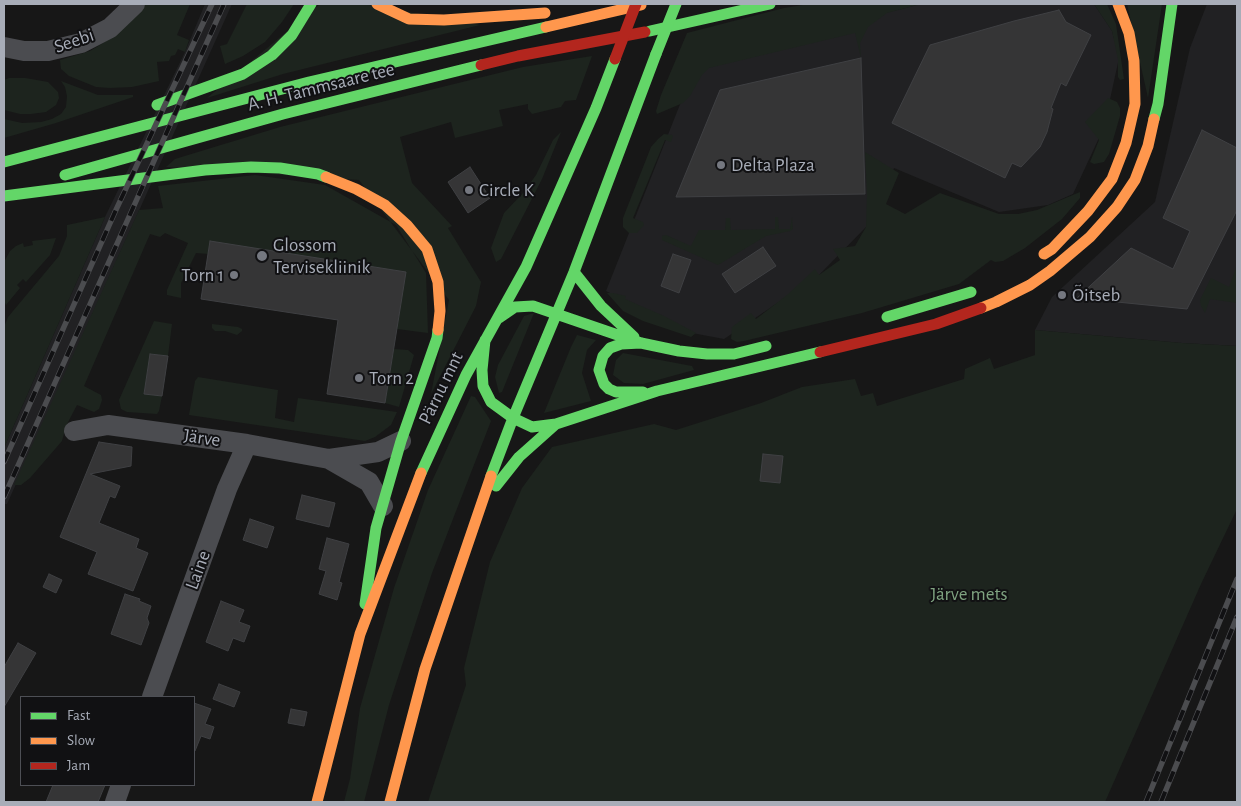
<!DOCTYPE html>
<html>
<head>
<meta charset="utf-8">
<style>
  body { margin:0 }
  #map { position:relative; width:1241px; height:806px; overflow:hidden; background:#171717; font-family:"Alegreya Sans",sans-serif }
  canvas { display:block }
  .frame { position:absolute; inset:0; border:5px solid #a8adb8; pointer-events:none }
  .legend { position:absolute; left:20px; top:696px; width:175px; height:90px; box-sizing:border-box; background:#111113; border:1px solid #4d4f55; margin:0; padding:6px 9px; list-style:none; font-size:15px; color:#a8adb8 }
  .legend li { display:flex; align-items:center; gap:10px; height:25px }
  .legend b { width:25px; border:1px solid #4d4f55 }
</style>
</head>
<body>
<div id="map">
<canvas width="1241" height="806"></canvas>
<div class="frame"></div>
<ul class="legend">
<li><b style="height:6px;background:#63d668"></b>Fast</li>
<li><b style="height:6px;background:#ff974d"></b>Slow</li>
<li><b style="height:6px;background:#b3261e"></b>Jam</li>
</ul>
</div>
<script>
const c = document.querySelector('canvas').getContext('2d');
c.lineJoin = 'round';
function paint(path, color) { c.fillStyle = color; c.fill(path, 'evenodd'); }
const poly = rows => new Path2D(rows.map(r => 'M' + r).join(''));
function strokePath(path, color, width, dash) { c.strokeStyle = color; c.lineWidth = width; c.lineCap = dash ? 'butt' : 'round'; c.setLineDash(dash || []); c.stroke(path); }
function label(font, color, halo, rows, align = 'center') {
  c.font = font + ' "Alegreya Sans",sans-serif'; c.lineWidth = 4; c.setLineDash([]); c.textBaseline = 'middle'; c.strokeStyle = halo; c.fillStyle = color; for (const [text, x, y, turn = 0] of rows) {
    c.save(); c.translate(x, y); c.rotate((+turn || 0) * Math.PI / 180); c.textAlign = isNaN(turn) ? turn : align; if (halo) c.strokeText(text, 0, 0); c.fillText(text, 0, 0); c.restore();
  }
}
const built = poly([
  [205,4,232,4,7,504,5,504,4,507,4,448,105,217,185,52],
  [921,4,1094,4,1112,31,1119,58,1104,127,1073,194,1048,205,999,212,894,168,866,227,819,275,724,339,692,333,606,291,698,59],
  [1207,4,1237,4,1237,346,1182,343,1035,330,1052,297,1155,202,1190,48]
]);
const green = poly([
  [145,4,190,4,177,35,189,40,185,52,178,49,175,55,171,56,169,61,157,62,159,81,132,87,110,88,96,87,69,76,61,69,60,60,90,51,103,43,120,31],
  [247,4,294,4,282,22,265,42,243,56,225,64,220,46,227,44],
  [320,4,364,4,480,25,283,74,207,98],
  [809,4,921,4,887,13,868,27,860,43,861,58,855,33,709,68,702,75,690,96,683,103,657,114,656,111,661,95,687,33,784,8],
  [1094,4,1107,4,1116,24,1124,79,1120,80,1118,77,1118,60,1112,31],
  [1127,4,1162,4,1148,98],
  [592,56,576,100,565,101,561,107,532,114,528,109,528,104,499,110,503,126,455,138,451,122,400,137,412,183,452,226,448,228,481,282,476,306,431,394,449,300,359,180,166,167,175,159,280,127,523,67],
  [9,78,25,78,48,82,58,92,59,98,56,105,46,112,31,114,20,114,4,110,4,80],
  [61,81,98,95,133,95,133,97,56,123,4,138,4,119,22,123,41,122,52,119,61,114,66,107,67,96,65,87],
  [1108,98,1117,102,1120,108,1120,116,1109,154,1104,162,1094,164,1090,162,1099,140,1085,122],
  [561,132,542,179,501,259,496,262,491,248,504,213,523,193,536,175,553,140],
  [664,134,672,135,673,136,671,142,665,140,633,218,643,222,644,225,637,233,629,233,623,227,623,218,651,147,658,139],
  [865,152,899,173,886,204,905,214,940,193,999,214,1018,214,1037,210,1080,192,1080,198,1062,219,1025,248,1003,261,995,262,991,260,959,284,862,313,744,341,737,342,731,339,732,327,751,313,756,319,787,295,815,269,819,275,840,260,833,249,855,246,866,227,867,194],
  [255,175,325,185,396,225,426,273,428,333,397,329,405,272,210,242,208,254,196,253,181,283,181,298,167,295,167,290,188,243,165,233,160,237,150,234,84,386,101,395,102,400,99,409,94,412,77,405,66,426,62,441,30,478,21,485,14,485,139,210,163,208,158,186],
  [105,217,4,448,4,327,8,317,59,256,67,236,67,225],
  [775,217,778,217,779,229,790,229,792,217,793,229,790,231,766,236,718,265,662,240,662,236,666,235,691,246,699,230,725,230,726,218,730,218,731,230,775,229],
  [56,238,50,255,26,282,23,279,17,285,20,288,6,305,4,301,4,262,10,251,16,246,23,243,24,247,33,245,32,241],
  [1237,265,1237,303,1210,299,1205,313,1201,306,1200,300,1211,278,1229,287],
  [607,293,613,293,626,296,625,299,664,316,696,333,691,337,643,321,623,311],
  [534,313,502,392,499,393,495,377,498,365,524,316],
  [154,321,172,324,168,356,150,354,144,393,162,396,159,411,157,414,127,412,121,409,119,400],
  [212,324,238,327,242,329,242,331,237,335,225,331,215,331,212,328],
  [1035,330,1182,343,1237,346,1237,509,1201,584,1105,802,428,802,466,685,464,668,490,562,522,488,552,447,654,424,676,430,761,403,802,387,855,379,861,396,873,393,877,406,964,379,965,369,990,358,994,369,1035,355],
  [577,335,596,340,587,350,582,373,591,401,544,413,571,347],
  [394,349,408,350,414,355,399,407,385,403],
  [623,353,692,366,694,370,643,384,624,383,613,375,616,360],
  [198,377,278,390,275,418,294,422,298,398,397,412,391,425,375,437,365,441,189,415,195,381],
  [471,396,475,397,491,421,432,573,389,705,364,802,344,802,350,779,360,708,394,588,428,490]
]);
const building = poly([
  [1059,10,1066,22,1091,35,1066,86,1061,83,1051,108,1053,109,1047,132,1040,147,1021,167,1012,163,1005,178,892,123,930,45,1014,21,1059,10],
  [861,58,865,194,676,197,720,90,861,58],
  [1202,130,1237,148,1237,210,1187,309,1077,298,1131,248,1173,269,1190,231,1163,218,1202,130],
  [470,167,490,198,468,213,448,182,470,167],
  [210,241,406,272,385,403,327,394,338,320,201,299,210,241],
  [763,247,776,266,735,293,722,274,763,247],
  [673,254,691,260,679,293,661,286,673,254],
  [150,354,168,356,162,396,144,394,150,354],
  [99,442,132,447,131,466,90,474,120,486,115,498,110,496,99,523,139,539,136,548,148,553,133,591,88,574,97,552,60,537,99,442],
  [763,454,783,456,780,483,760,481,763,454],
  [302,495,335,503,329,527,296,519,302,495],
  [250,519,274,527,267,548,243,540,250,519],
  [327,538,349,544,339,582,342,583,337,600,319,594,326,571,319,569,327,538],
  [49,574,62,580,56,593,43,587,49,574],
  [125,594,140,599,139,601,151,606,147,618,149,623,141,645,111,634,125,594],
  [221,601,244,610,239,622,250,626,244,642,233,638,228,651,206,642,221,601],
  [18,643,36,653,4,707,4,667,18,643],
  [219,684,240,692,234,707,213,699,219,684],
  [194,703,211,709,205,724,214,727,210,739,201,736,195,751,194,750,194,703],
  [291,709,307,712,304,726,288,723,291,709],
  [53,785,105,785,98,802,46,802,53,785]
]);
const street = poly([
  [4,47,24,51,48,51,81,43,110,28,135,4],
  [74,431,108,425,247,444,329,459,378,452,401,441],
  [329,459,369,482,383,506],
  [152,697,227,489,247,444],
  [115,802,121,785]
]);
const fast = poly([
  [650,31,770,4],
  [157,105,243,74,272,55,292,35,311,4],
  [1154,119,1158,104,1172,4],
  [4,162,309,82,546,27],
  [65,175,283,114,481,65],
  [4,196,205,170,251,167,280,168,318,174,326,177],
  [574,272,601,306,634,337],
  [887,317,971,292],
  [499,318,515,307,533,306,641,343,679,351,707,354,734,354,766,346],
  [485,340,482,370,483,386,491,402,513,418,532,427,556,424,657,391,820,352],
  [641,343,621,344,610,348,603,356,599,370,604,384,609,389,616,392,643,392],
  [421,473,466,375,526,267,596,108,615,59],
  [491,476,513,418,574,272,656,54],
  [496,486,519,457,556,424],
  [365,604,376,528,401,441,437,338,438,330]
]);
const slow = poly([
  [377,4,409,19,444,20,545,13],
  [546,27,641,5],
  [326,177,356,189,385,205,407,225,427,249,438,282,440,311,438,330],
  [1044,254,1052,249,1088,211,1112,179,1126,143,1135,104,1134,61,1129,33,1118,4],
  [981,308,996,302,1030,285,1050,271,1090,237,1117,207,1135,180,1148,146,1154,119],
  [317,802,360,634,421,473],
  [390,802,425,669,491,476]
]);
const jam = poly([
  [481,65,518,56,645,32],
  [820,352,936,324,981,308]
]);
const rail = poly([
  [4,462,115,212,212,4],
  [4,497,224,4],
  [1146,802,1237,579],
  [1161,802,1237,617]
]);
const fastBridge = poly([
  [656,54,676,4]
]);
const jamBridge = poly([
  [615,59,636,4]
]);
const markers = [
  [721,165,5,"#757880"],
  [469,190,5,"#757880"],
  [262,256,6,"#757880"],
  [234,275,5,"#757880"],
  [1062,295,5,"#757880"],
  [359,378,5,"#757880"]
];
const streetNames = [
  ["Seebi",74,41,-19],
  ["A. H. Tammsaare tee",321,87,-14],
  ["Pärnu mnt",441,388,-64],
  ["Järve",202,438,8],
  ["Laine",198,570,-70]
];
const poiNames = [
  ["Delta Plaza",731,165],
  ["Circle K",479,190],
  ["Glossom",273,245],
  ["Tervisekliinik",273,267],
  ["Torn 1",224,275,"right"],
  ["Õitseb",1072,295],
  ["Torn 2",369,378]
];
const parkNames = [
  ["Järve mets",969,594]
];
paint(built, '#212123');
paint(green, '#1d241e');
paint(building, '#353536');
strokePath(building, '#3f4043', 1);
strokePath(street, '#4b4c50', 20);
strokePath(fast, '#63d668', 11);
strokePath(slow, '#ff974d', 11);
strokePath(jam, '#b3261e', 11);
strokePath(rail, '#4b4c4f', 5.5);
strokePath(rail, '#111113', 4, [11]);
strokePath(fastBridge, '#63d668', 11);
strokePath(jamBridge, '#b3261e', 11);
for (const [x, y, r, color] of markers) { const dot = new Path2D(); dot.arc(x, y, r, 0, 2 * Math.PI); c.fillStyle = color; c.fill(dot); strokePath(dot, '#111113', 2); }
label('19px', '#a8adb8', '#111113', streetNames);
label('19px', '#a8adb8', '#111113', poiNames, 'left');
label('19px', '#7fa381', '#111113', parkNames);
</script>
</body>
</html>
